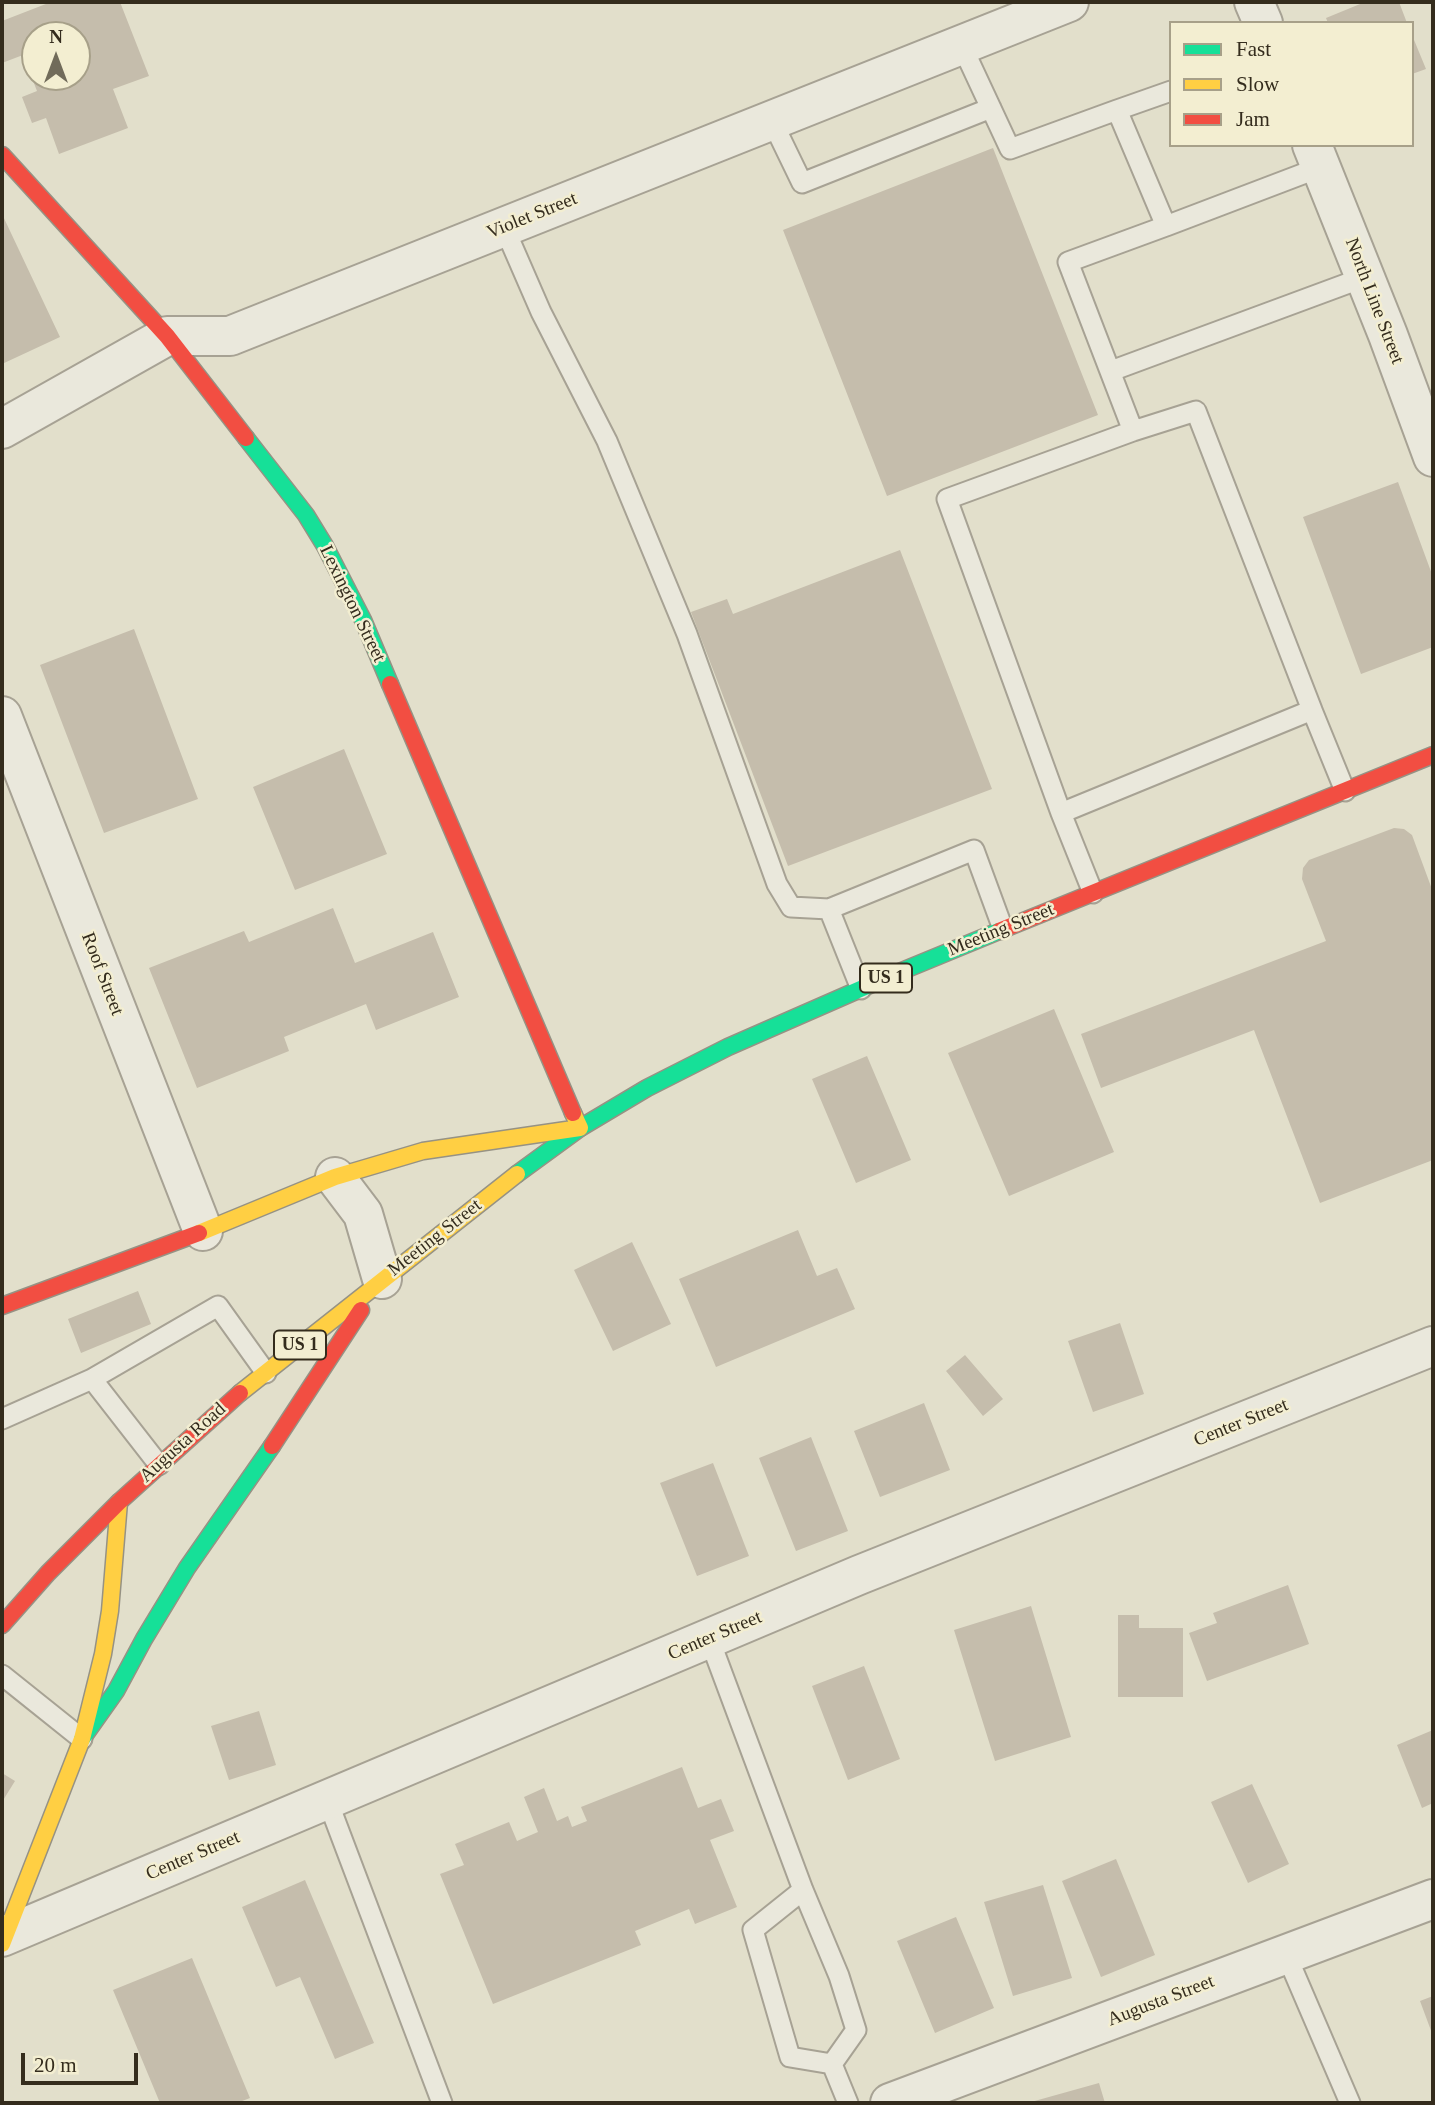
<!DOCTYPE html>
<html>
<head>
<meta charset="utf-8">
<style>
  body { margin:0 }
  #map { position:relative; width:1435px; height:2105px; overflow:hidden; background:#e2dfcb; font-family:"Times New Roman",serif }
  canvas { display:block }
  .frame { position:absolute; inset:0; border:4px solid #342c1d; pointer-events:none }
  .legend { position:absolute; left:1169px; top:21px; width:245px; height:126px; box-sizing:border-box; background:#f3eed1; border:2px solid #a7a089; margin:0; padding:9px 12px; list-style:none; font-size:21px; color:#342c1d }
  .legend li { display:flex; align-items:center; gap:14px; height:35px }
  .legend b { width:35px; border:2px solid #a7a089 }
  .north { position:absolute; left:21px; top:21px; width:70px; height:70px; box-sizing:border-box; background:#f3eed1; border:2px solid #a7a089; border-radius:50%; rotate:0deg; font-size:19px; font-weight:700; line-height:28px; text-align:center; color:#342c1d }
  .north::after { content:''; display:block; margin:auto; width:24px; height:32px; background:#716b5a; clip-path:polygon(50% 0,100% 100%,50% 72%,0 100%) }
  .scale { position:absolute; left:21px; top:2053px; width:117px; height:32px; box-sizing:border-box; border:4px solid #342c1d; border-top:0; padding-left:9px; font-size:21px; line-height:24px; white-space:nowrap; color:#342c1d; -webkit-text-stroke:5px #f3eed1; paint-order:stroke }
</style>
</head>
<body>
<div id="map">
<canvas width="1435" height="2105"></canvas>
<div class="frame"></div>
<ul class="legend">
<li><b style="height:9px;background:#16e098"></b>Fast</li>
<li><b style="height:9px;background:#ffcf43"></b>Slow</li>
<li><b style="height:9px;background:#f24e42"></b>Jam</li>
</ul>
<div class="north">N</div>
<div class="scale">20 m</div>
</div>
<script>
const c = document.querySelector('canvas').getContext('2d');
c.lineJoin = 'round';
function paint(path, color) { c.fillStyle = color; c.fill(path, 'evenodd'); }
const poly = rows => new Path2D(rows.map(r => 'M' + r).join(''));
function strokePath(path, color, width, dash) { c.strokeStyle = color; c.lineWidth = width; c.lineCap = dash ? 'butt' : 'round'; c.setLineDash(dash || []); c.stroke(path); }
function label(font, color, halo, rows, align = 'center') {
  c.font = font + ' "Times New Roman",serif'; c.lineWidth = 5; c.setLineDash([]); c.textBaseline = 'middle'; c.strokeStyle = halo; c.fillStyle = color; for (const [text, x, y, turn = 0] of rows) {
    c.save(); c.translate(x, y); c.rotate((+turn || 0) * Math.PI / 180); c.textAlign = isNaN(turn) ? turn : align; if (halo) c.strokeText(text, 0, 0); c.fillText(text, 0, 0); c.restore();
  }
}
const building = poly([
  [51,2,120,2,149,76,113,89,128,128,59,154,46,118,32,123,22,97,37,91,23,55,2,63,2,21],
  [35,35,77,35,77,77,35,77],
  [1365,2,1399,2,1407,23,1328,23,1326,18],
  [1412,35,1426,69,1412,74],
  [993,148,1098,415,887,496,783,230],
  [2,214,60,337,2,364],
  [1398,482,1433,577,1433,647,1361,674,1303,517],
  [900,550,992,789,788,866,691,612,727,599,733,614],
  [134,629,198,799,104,833,40,665],
  [344,749,387,854,295,890,253,787],
  [1394,828,1404,829,1412,835,1433,892,1433,1160,1320,1203,1254,1030,1101,1088,1081,1034,1326,941,1302,879,1303,868,1309,860],
  [333,908,355,963,433,932,459,997,376,1030,366,1004,284,1037,289,1051,197,1088,149,968,244,931,249,942],
  [1054,1009,1114,1152,1009,1196,948,1053],
  [867,1056,911,1160,856,1183,812,1079],
  [798,1230,817,1276,837,1268,855,1309,716,1367,679,1279],
  [632,1242,671,1324,613,1351,574,1270],
  [138,1291,151,1324,81,1353,68,1319],
  [1120,1323,1144,1394,1093,1412,1068,1341],
  [965,1355,1003,1399,983,1416,946,1371],
  [924,1403,950,1470,880,1497,854,1431],
  [811,1437,848,1531,796,1551,759,1458],
  [713,1463,749,1556,697,1576,660,1483],
  [1288,1585,1309,1644,1207,1681,1189,1633,1217,1623,1213,1613],
  [1031,1606,1071,1737,995,1761,954,1630],
  [1118,1615,1139,1615,1139,1628,1183,1628,1183,1697,1118,1697],
  [864,1666,900,1759,848,1780,812,1686],
  [259,1711,276,1765,229,1780,211,1726],
  [1433,1730,1433,1803,1422,1808,1397,1745],
  [682,1767,698,1808,721,1799,734,1831,710,1840,737,1907,695,1924,689,1909,635,1931,641,1945,493,2004,440,1874,464,1865,455,1844,509,1822,517,1841,538,1832,524,1797,544,1788,557,1821,568,1816,572,1827,587,1821,581,1807],
  [2,1773,15,1781,2,1802],
  [1252,1784,1289,1864,1248,1883,1211,1802],
  [1116,1859,1155,1955,1101,1977,1062,1881],
  [305,1880,374,2043,335,2059,300,1977,276,1987,242,1907],
  [1043,1885,1072,1978,1013,1996,984,1902],
  [956,1917,994,2008,935,2033,897,1941],
  [192,1958,250,2098,237,2103,160,2103,113,1990],
  [1433,1996,1433,2036,1420,2001],
  [1099,2083,1105,2103,1031,2103,1031,2102]
]);
const lane = poly([
  [962,46,1010,149,1117,110,1166,226,1068,262,1133,431,1196,411,1312,710,1061,813],
  [1117,110,1171,91],
  [772,121,802,183,991,108],
  [1166,226,1321,167],
  [504,227,541,312,607,441,687,634,777,884,791,907,829,909],
  [1111,371,1365,277],
  [1312,710,1345,791],
  [1093,893,1061,813,947,499,1133,431],
  [861,989,829,909,974,850,1003,929],
  [92,1379,218,1306,266,1373],
  [2,1419,92,1379,159,1465],
  [709,1638,803,1890,839,1976,856,2030,832,2064,848,2103],
  [2,1675,82,1739],
  [327,1799,442,2103],
  [803,1890,753,1930,790,2057,832,2064],
  [1286,1954,1350,2103]
]);
const street = poly([
  [1254,2,1263,23],
  [1312,145,1388,335,1433,457],
  [2,429,167,336,230,336,1069,2],
  [2,716,203,1231],
  [335,1177,363,1214,382,1279],
  [2,1937,859,1575,1433,1346],
  [890,2103,1433,1899]
]);
const fast = poly([
  [246,438,306,515,325,546,363,620,390,684],
  [517,1174,580,1128,647,1088,728,1047,897,973,999,931],
  [82,1739,116,1691,144,1639,187,1568,272,1446]
]);
const slow = poly([
  [199,1233,335,1177,423,1151,580,1128,573,1113],
  [240,1393,517,1174],
  [2,1944,82,1739,103,1654,110,1611,119,1502]
]);
const jam = poly([
  [2,155,167,336,246,438],
  [390,684,573,1113],
  [999,931,1433,755],
  [2,1306,199,1233],
  [272,1446,361,1310],
  [2,1625,48,1573,119,1502,240,1393]
]);
const shields = [
  [886,978,52],
  [300,1345,52]
];
const shieldNames = [
  ["US 1",886,978],
  ["US 1",300,1345]
];
const streetNames = [
  ["Violet Street",532,216,-22],
  ["North Line Street",1374,301,69],
  ["Lexington Street",352,604,64],
  ["Meeting Street",1001,930,-22],
  ["Roof Street",102,974,69],
  ["Meeting Street",435,1238,-38],
  ["Center Street",1241,1423,-22],
  ["Augusta Road",183,1443,-42],
  ["Center Street",715,1636,-23],
  ["Center Street",193,1856,-23],
  ["Augusta Street",1161,2001,-21]
];
paint(building, '#c5bdac');
strokePath(lane, '#a7a294', 23);
strokePath(street, '#a7a294', 42);
strokePath(fast, '#969284', 19);
strokePath(slow, '#969284', 19);
strokePath(jam, '#969284', 19);
strokePath(lane, '#eae8dc', 19);
strokePath(street, '#eae8dc', 38);
strokePath(fast, '#16e098', 16);
strokePath(slow, '#ffcf43', 16);
strokePath(jam, '#f24e42', 16);
for (const [x, y, w] of shields) { const box = new Path2D(); box.roundRect(x - w / 2, y - 14.5, w, 29, 5); c.fillStyle = '#f3eed1'; c.fill(box); strokePath(box, '#342c1d', 2); }
label('bold 18px', '#342c1d', null, shieldNames);
label('19px', '#342c1d', '#f3eed1', streetNames);
</script>
</body>
</html>
